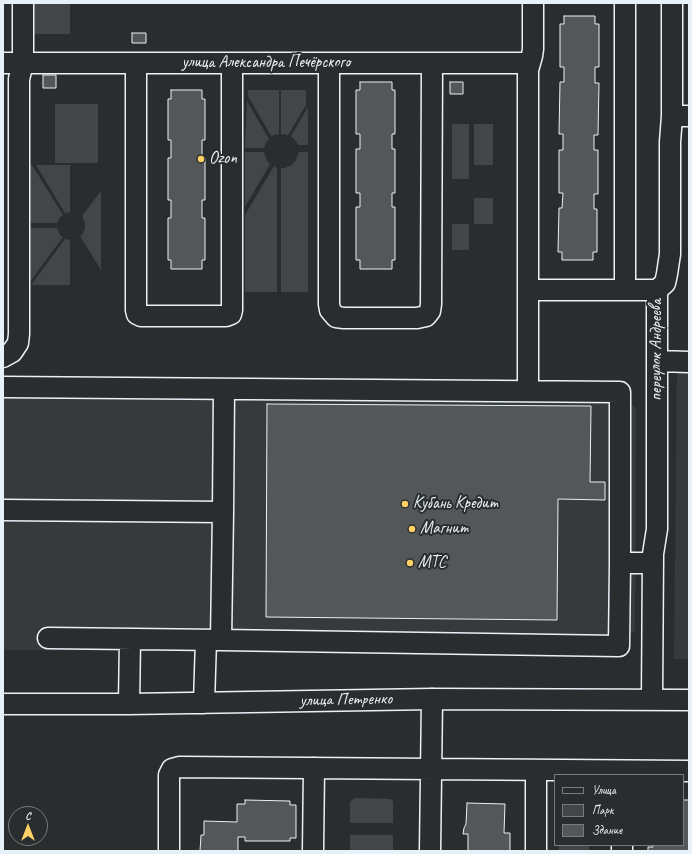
<!DOCTYPE html>
<html>
<head>
<meta charset="utf-8">
<style>
  body { margin:0 }
  #map { position:relative; width:692px; height:854px; overflow:hidden; background:#2a2d2e; font-family:Caveat,sans-serif }
  canvas { display:block }
  .frame { position:absolute; inset:0; border:4px solid #e8f1f8; pointer-events:none }
  .legend { position:absolute; left:554px; top:774px; width:130px; height:72px; box-sizing:border-box; background:#2a2d2e; border:1px solid #767b7f; margin:0; padding:5px 7px; list-style:none; font-size:12px; color:#e8f1f8 }
  .legend li { display:flex; align-items:center; gap:8px; height:20px }
  .legend b { width:20px; border:1px solid #767b7f }
  .north { position:absolute; left:8px; top:806px; width:40px; height:40px; box-sizing:border-box; background:#2a2d2e; border:1px solid #767b7f; border-radius:50%; rotate:0deg; font-size:11px; font-weight:700; line-height:16px; text-align:center; color:#e8f1f8 }
  .north::after { content:''; display:block; margin:auto; width:14px; height:18px; background:#ffd166; clip-path:polygon(50% 0,100% 100%,50% 72%,0 100%) }
</style>
</head>
<body>
<div id="map">
<canvas width="692" height="854"></canvas>
<div class="frame"></div>
<ul class="legend">
<li><b style="height:5px;background:#2a2d2e"></b>Улица</li>
<li><b style="height:11px;background:#424648"></b>Парк</li>
<li><b style="height:11px;background:#535759"></b>Здание</li>
</ul>
<div class="north">С</div>
</div>
<script>
const c = document.querySelector('canvas').getContext('2d');
c.lineJoin = 'round';
function paint(path, color) { c.fillStyle = color; c.fill(path, 'evenodd'); }
const poly = rows => new Path2D(rows.map(r => 'M' + r).join(''));
function strokePath(path, color, width, dash) { c.strokeStyle = color; c.lineWidth = width; c.lineCap = dash ? 'butt' : 'round'; c.setLineDash(dash || []); c.stroke(path); }
function label(font, color, halo, rows, align = 'center') {
  c.font = font + ' Caveat,sans-serif'; c.lineWidth = 4; c.setLineDash([]); c.textBaseline = 'middle'; c.strokeStyle = halo; c.fillStyle = color; for (const [text, x, y, turn = 0] of rows) {
    c.save(); c.translate(x, y); c.rotate((+turn || 0) * Math.PI / 180); c.textAlign = isNaN(turn) ? turn : align; if (halo) c.strokeText(text, 0, 0); c.fillText(text, 0, 0); c.restore();
  }
}
const built = poly([
  [677,369,689,369,689,659,674,659],
  [3,381,611,384,636,408,635,630,610,653,3,650]
]);
const green = poly([
  [33,3,70,3,70,34,33,34],
  [248,90,279,90,279,134,271,136,248,96],
  [281,90,306,90,306,105,288,135,281,134],
  [247,101,269,139,267,141,264,148,245,148],
  [55,104,98,104,98,163,55,163],
  [308,107,308,145,298,145,296,141,291,136],
  [452,124,469,124,469,179,452,179],
  [474,124,493,124,493,165,474,165],
  [245,152,264,152,267,161,270,164,245,207],
  [299,152,308,152,308,292,281,292,281,168,285,168,292,165,296,160],
  [29,165,32,165,63,215,60,217,57,223,29,223],
  [36,165,70,165,70,212,65,213],
  [274,166,277,168,277,292,245,292,245,215],
  [101,191,101,270,80,236,82,235,85,229,85,223,82,216],
  [474,198,493,198,493,224,474,224],
  [452,224,469,224,469,250,452,250],
  [29,228,57,228,60,235,63,237,29,283],
  [65,239,70,240,70,285,31,285],
  [355,798,390,799,392,800,393,802,393,823,350,823,350,802,352,800],
  [350,835,393,835,393,851,350,851],
  [559,845,589,845,589,851,559,851]
]);
const building = poly([
  [564,16,595,16,595,24,599,24,599,67,595,67,595,83,599,83,598,135,594,135,594,150,598,150,598,194,594,194,594,209,597,209,597,252,593,252,593,260,562,260,562,252,558,252,559,208,562,208,563,193,559,193,559,150,563,150,563,134,559,134,560,82,564,82,564,67,560,67,560,24,564,24,564,16],
  [132,33,146,33,146,43,132,43,132,33],
  [43,75,56,75,56,88,43,88,43,75],
  [360,82,392,82,392,90,395,90,395,134,392,134,392,149,395,149,395,193,392,193,392,207,395,207,395,260,392,260,392,269,360,269,360,260,356,260,356,207,360,207,360,193,356,193,356,149,360,149,360,134,356,134,356,90,360,90,360,82],
  [450,82,463,82,463,94,450,94,450,82],
  [171,90,202,90,202,99,205,99,205,140,202,140,202,158,205,158,205,200,202,200,202,218,205,218,205,260,202,260,202,269,171,269,171,260,168,260,168,218,171,218,171,200,168,200,168,158,171,158,171,140,168,140,168,99,171,99,171,90],
  [267,404,591,406,590,482,605,482,605,500,558,499,557,620,266,617,267,404],
  [245,800,290,801,290,805,296,805,296,838,290,838,290,841,245,841,245,837,238,837,238,851,200,851,201,835,204,835,204,821,237,822,237,804,245,804,245,800],
  [683,800,689,800,689,851,648,851,648,847,653,847,653,845,683,845,683,800],
  [467,803,505,804,504,833,510,833,510,851,463,851,468,851,468,834,463,834,464,828,466,824,467,803]
]);
const minor = poly([
  [533,3,533,49,532,56,528,70,528,290,657,290],
  [3,63,530,63],
  [136,63,136,310,137,314,141,316,226,316,231,314,232,310,232,63],
  [329,63,329,304,330,310,336,317,344,318,417,318,426,316,430,311,431,304,432,63],
  [672,116,689,116],
  [528,290,528,391],
  [625,290,625,3],
  [3,357,12,352,18,343,19,334,19,79,23,63,23,3],
  [657,361,689,362],
  [3,387,620,392,620,563,653,563],
  [224,389,223,512,221,640,619,646,620,563],
  [3,510,223,512],
  [48,638,221,640],
  [652,699,653,554,657,529,657,290,665,283,667,274,670,254,670,142,672,116,672,3],
  [204,703,206,640],
  [3,704,129,704,432,699,689,700],
  [129,704,130,639],
  [169,851,169,775,172,769,179,767,689,771],
  [313,851,314,768],
  [430,851,432,699],
  [536,851,536,770],
  [622,851,622,845]
]);
const markers = [
  [201,159,4,"#ffd166"],
  [405,504,4,"#ffd166"],
  [412,529,4,"#ffd166"],
  [410,563,4,"#ffd166"]
];
const streetNames = [
  ["улица Александра Печёрского",266,63],
  ["переулок Андреева",657,350,-90],
  ["улица Петренко",346,700,-1]
];
const poiNames = [
  ["Ozon",209,159],
  ["Кубань Кредит",413,504],
  ["Магнит",420,529],
  ["МТС",418,563]
];
paint(built, '#363a3b');
paint(green, '#424648');
paint(building, '#535759');
strokePath(building, '#e8f1f8', 1);
strokePath(minor, '#e8f1f8', 23);
strokePath(minor, '#2a2d2e', 20);
for (const [x, y, r, color] of markers) { const dot = new Path2D(); dot.arc(x, y, r, 0, 2 * Math.PI); c.fillStyle = color; c.fill(dot); strokePath(dot, '#2a2d2e', 1.5); }
label('17px', '#e8f1f8', '#2a2d2e', streetNames);
label('17px', '#e8f1f8', '#2a2d2e', poiNames, 'left');
</script>
</body>
</html>
